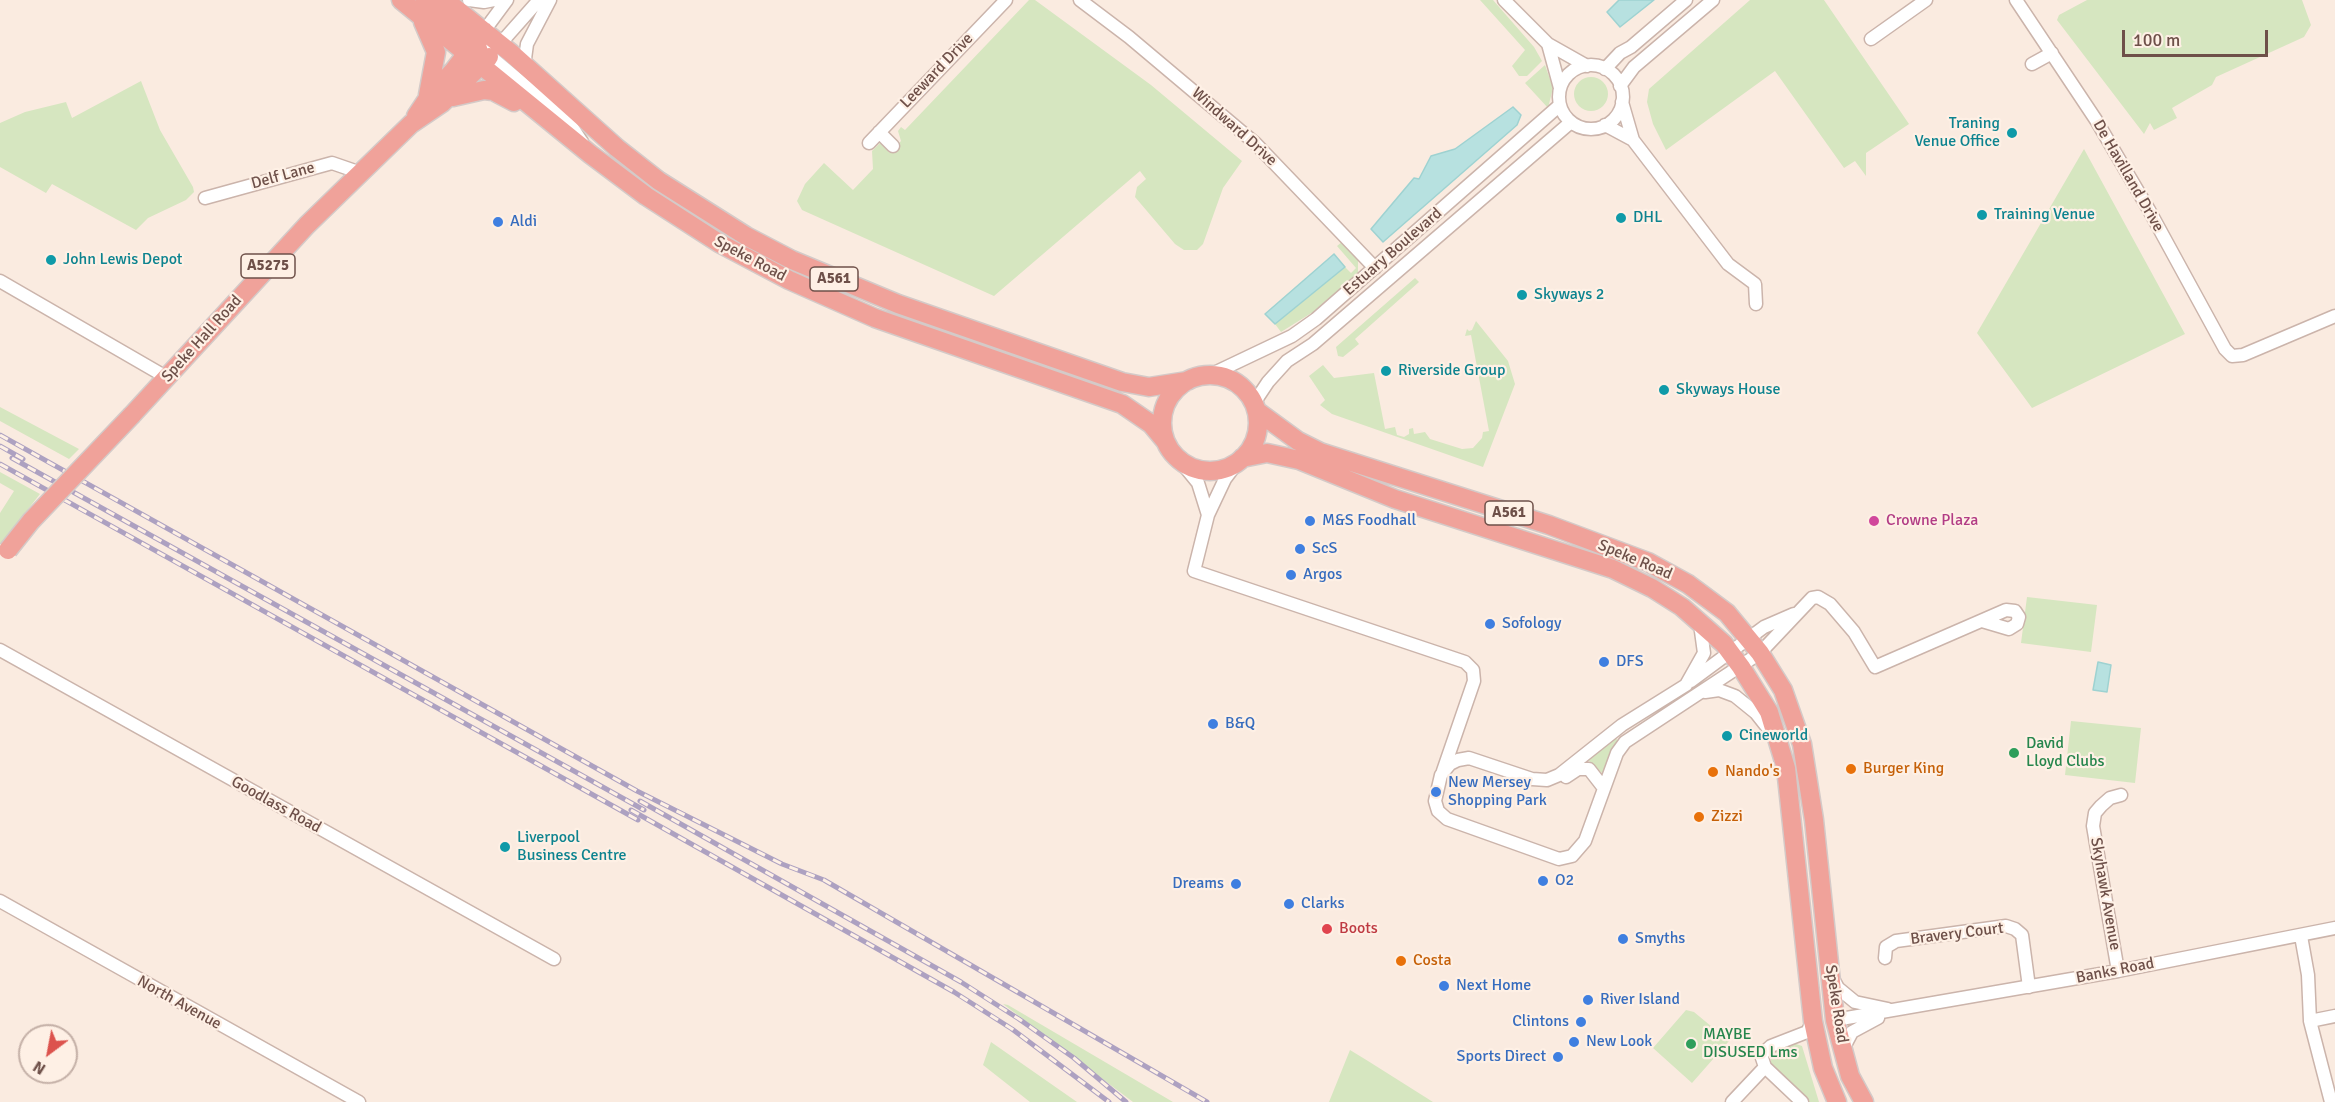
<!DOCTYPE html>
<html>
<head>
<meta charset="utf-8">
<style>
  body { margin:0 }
  #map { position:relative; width:2335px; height:1102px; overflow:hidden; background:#faebe0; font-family:Signika,sans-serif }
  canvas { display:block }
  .north { position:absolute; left:18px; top:1024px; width:60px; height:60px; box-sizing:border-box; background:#fef0e5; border:2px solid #c4b0a7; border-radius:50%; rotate:212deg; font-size:16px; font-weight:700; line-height:24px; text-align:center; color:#6e5049 }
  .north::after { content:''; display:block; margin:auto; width:21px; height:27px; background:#dc534d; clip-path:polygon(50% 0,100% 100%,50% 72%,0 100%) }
  .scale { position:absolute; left:2122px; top:30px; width:146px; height:27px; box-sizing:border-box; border:3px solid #6e5049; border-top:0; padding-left:8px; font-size:18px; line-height:21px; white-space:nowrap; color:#6e5049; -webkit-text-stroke:4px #fef0e5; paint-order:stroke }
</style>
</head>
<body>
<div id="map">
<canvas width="2335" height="1102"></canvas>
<div class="north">N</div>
<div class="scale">100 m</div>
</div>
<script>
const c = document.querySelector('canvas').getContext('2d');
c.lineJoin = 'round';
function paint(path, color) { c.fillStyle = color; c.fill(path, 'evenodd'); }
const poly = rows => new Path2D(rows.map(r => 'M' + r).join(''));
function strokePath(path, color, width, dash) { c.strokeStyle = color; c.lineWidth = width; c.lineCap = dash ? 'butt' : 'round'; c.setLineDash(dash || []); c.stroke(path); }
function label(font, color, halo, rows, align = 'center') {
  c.font = font + ' Signika,sans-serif'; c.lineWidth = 4.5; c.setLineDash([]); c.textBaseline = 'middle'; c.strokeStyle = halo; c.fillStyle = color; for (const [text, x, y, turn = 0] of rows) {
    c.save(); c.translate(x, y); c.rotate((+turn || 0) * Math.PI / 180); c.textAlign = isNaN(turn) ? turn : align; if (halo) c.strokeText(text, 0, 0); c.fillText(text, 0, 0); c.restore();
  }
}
const green = poly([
  [1029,0,1035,0,1151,85,1242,161,1223,188,1203,244,1197,250,1184,250,1175,244,1135,197,1137,187,1146,179,1140,171,994,296,802,210,797,201,805,184,824,163,853,190,873,169,872,151,880,143,890,153,901,141,898,131,901,127,905,130],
  [1480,0,1493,0,1534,47,1542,61,1527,76,1519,76,1512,66,1525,50],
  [1750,0,1824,0,1909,124,1866,153,1866,176,1855,161,1844,168,1775,71,1666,150,1653,124,1647,102,1649,89],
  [2087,0,2302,0,2311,25,2304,37,2216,77,2212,85,2172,108,2177,118,2154,130,2150,123,2144,134,2057,20,2059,15],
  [1545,65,1553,88,1548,108,1525,83],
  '1574 94a17 17 0 1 1 34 0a17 17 0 1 1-34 0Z',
  [141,81,160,130,193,187,194,192,186,200,148,218,136,230,52,184,46,193,0,167,0,123,25,112,66,102,72,118],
  [2084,149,2185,334,2032,408,1977,333],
  [1343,241,1358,259,1358,273,1313,312,1281,332,1275,324,1345,267,1351,273,1356,268,1337,246],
  [1415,278,1419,282,1355,339,1359,344,1343,357,1338,356,1336,347],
  [1476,321,1508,361,1515,384,1483,467,1332,414,1320,405,1325,400,1309,376,1323,365,1334,378,1374,373,1385,429,1395,427,1397,435,1404,437,1409,434,1409,429,1413,428,1414,434,1425,432,1430,439,1462,449,1473,448,1482,438,1483,432,1489,431,1471,335,1465,336,1467,329,1469,331,1472,330],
  [0,407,79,449,69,459,0,421],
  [0,472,40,494,0,545,0,513,14,491,0,483],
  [2027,597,2097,605,2091,652,2021,643],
  [2071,721,2141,728,2135,783,2065,775],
  [1616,738,1619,743,1603,774,1588,760],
  [1003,1004,1008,1005,1173,1102,1133,1102],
  [1686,1010,1694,1012,1729,1041,1692,1083,1653,1048],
  [991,1042,1077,1102,1030,1102,983,1065],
  [1793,1043,1802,1046,1819,1102,1808,1102,1771,1065,1771,1053],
  [1350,1050,1368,1061,1433,1102,1329,1102]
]);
const water = poly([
  [1619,0,1654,0,1620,27,1607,12,1619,0],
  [1513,107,1521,115,1517,125,1383,242,1371,229,1414,178,1419,179,1431,156,1455,149,1513,107],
  [1334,254,1345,267,1275,324,1265,314,1334,254],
  [2098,662,2111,665,2107,692,2093,690,2098,662]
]);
const minor = poly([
  [469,0,484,2,494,0],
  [507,0,484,31,490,56,568,121,582,142],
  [1080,0,1129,37,1255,143,1375,268],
  [1504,0,1548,44,1587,66],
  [2016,0,2096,120,2149,210,2225,349,2232,356,2243,355,2335,316],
  [1871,39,1926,0],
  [500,44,539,0],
  [1548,44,1560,88],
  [2032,64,2052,53],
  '1559 97a32 32 0 1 1 64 0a32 32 0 1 1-64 0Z',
  [528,68,525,59,527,44,550,0],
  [1605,69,1620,53,1631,47,1686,0],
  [1620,86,1634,67,1713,0],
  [1622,102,1633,140,1728,264,1755,284,1756,304],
  [1605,125,1633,140],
  [879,132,893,146],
  [869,143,1006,0],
  [205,198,332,163,361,173],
  [0,281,166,377],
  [1210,375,1292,336,1316,319,1560,105],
  [1254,403,1268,382,1287,361,1313,344,1571,122],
  [1176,456,1198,483,1208,515],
  [1237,463,1225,479,1208,515,1194,571,1465,662,1473,670,1474,681,1443,771],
  [1700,624,1704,653,1686,685,1622,725,1559,775,1547,780,1532,779,1469,758,1458,760,1450,764,1441,775,1435,801,1438,811,1447,819,1559,859,1572,856,1585,841,1617,753,1625,742,1760,653,1812,598,1818,597,1830,604,1854,632,1875,667,2006,610,2015,611,2019,617,2017,624,2009,629,1982,621],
  [0,650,554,959],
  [1691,681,1764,627,1794,614],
  [1705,692,1719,690,1735,696,1756,713,1771,732],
  [1566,777,1578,769,1589,769,1603,787],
  [0,901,359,1102],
  [2301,936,2308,975,2310,1021,2331,1102],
  [1885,958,1886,947,1896,941,2006,926,2015,929,2022,935,2029,987],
  [2118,971,2093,826,2095,813,2101,806,2110,798,2121,795],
  [1833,979,1838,988,1855,1002,1888,1009],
  [1835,1020,2118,971,2335,928],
  [2310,1021,2335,1016],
  [1843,1049,1852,1032,1878,1018],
  [1732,1102,1765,1067],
  [1802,1102,1765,1067,1761,1055,1771,1046,1807,1032,1813,1021]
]);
const highway = poly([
  [401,0,590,154,646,196,719,243,789,280,875,318,1122,404,1151,424,1166,442],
  [425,0,476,42,479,52],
  [445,0,511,53,617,148,659,181,746,236,792,260,898,304,1122,382,1149,387,1187,381],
  [423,22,436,52,428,95],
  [453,97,484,90,493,91,514,102],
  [416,116,428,98,454,70,484,31],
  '1162 423a48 48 0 1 1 96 0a48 48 0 1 1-96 0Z',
  [1257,411,1298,441,1320,452,1549,525,1648,562,1688,584,1727,613,1760,653,1783,690,1802,744,1814,820,1835,1020,1850,1076,1864,1102],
  [132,415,307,225,411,124,442,103,489,57],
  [1242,458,1267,453,1299,460,1395,499,1613,569,1652,588,1682,607,1724,644,1741,667,1769,712,1786,768,1813,1021,1823,1068,1837,1102]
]);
const rail = poly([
  [0,435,637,791,782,864,824,880,1207,1102],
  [0,446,23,459],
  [12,458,644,810],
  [0,464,638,820],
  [640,801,961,982,1019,1019,1074,1058,1126,1102],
  [631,810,954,992,1012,1029,1109,1102]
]);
const highwayBridge = poly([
  [8,550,31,521,132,415]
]);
const markers = [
  [2012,133,6,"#0f9aa8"],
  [1982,215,6,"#0f9aa8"],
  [1621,218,6,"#0f9aa8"],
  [498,222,6,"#3f7fe0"],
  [51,260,6,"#0f9aa8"],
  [1522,295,6,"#0f9aa8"],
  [1386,371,6,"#0f9aa8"],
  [1664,390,6,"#0f9aa8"],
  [1310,521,6,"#3f7fe0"],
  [1874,521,6,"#d1479c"],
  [1300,549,6,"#3f7fe0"],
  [1291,575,6,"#3f7fe0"],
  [1490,624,6,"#3f7fe0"],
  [1604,662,6,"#3f7fe0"],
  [1213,724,6,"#3f7fe0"],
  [1727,736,6,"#0f9aa8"],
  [2014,753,6,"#2e9e5b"],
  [1851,769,6,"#e8710a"],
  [1713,772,6,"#e8710a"],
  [1436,792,6,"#3f7fe0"],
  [1699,817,6,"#e8710a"],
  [505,847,6,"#0f9aa8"],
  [1543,881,6,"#3f7fe0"],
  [1236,884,6,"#3f7fe0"],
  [1289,904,6,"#3f7fe0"],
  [1327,929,6,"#e0444e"],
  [1623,939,6,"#3f7fe0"],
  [1401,961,6,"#e8710a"],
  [1444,986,6,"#3f7fe0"],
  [1588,1000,6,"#3f7fe0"],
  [1581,1022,6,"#3f7fe0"],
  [1574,1042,6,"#3f7fe0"],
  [1691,1044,6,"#2e9e5b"],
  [1558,1057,6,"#3f7fe0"]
];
const shields = [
  [268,266,54],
  [834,279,48],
  [1509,513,48]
];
const shieldNames = [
  ["A5275",268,266],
  ["A561",834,279],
  ["A561",1509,513]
];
const streetNames = [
  ["Leeward Drive",937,71,-46],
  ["Windward Drive",1234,127,42],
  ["Delf Lane",283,176,-15],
  ["De Havilland Drive",2128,176,60],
  ["Estuary Boulevard",1393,252,-41],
  ["Speke Road",750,259,28],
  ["Speke Hall Road",202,339,-48],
  ["Speke Road",1635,560,23],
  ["Goodlass Road",276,805,29],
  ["Skyhawk Avenue",2105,894,80],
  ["Bravery Court",1957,934,-7],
  ["Banks Road",2115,971,-11],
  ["North Avenue",179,1003,29],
  ["Speke Road",1836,1004,81]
];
const cultureNames = [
  ["Traning",2000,124,"right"],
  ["Venue Office",2000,142,"right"],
  ["Training Venue",1994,215],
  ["DHL",1633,218],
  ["John Lewis Depot",63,260],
  ["Skyways 2",1534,295],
  ["Riverside Group",1398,371],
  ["Skyways House",1676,390],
  ["Cineworld",1739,736],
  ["Liverpool",517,838],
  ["Business Centre",517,856]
];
const shopNames = [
  ["Aldi",510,222],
  ["M&S Foodhall",1322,521],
  ["ScS",1312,549],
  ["Argos",1303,575],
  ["Sofology",1502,624],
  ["DFS",1616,662],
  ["B&Q",1225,724],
  ["New Mersey",1448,783],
  ["Shopping Park",1448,801],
  ["O2",1555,881],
  ["Dreams",1224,884,"right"],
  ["Clarks",1301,904],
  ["Smyths",1635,939],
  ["Next Home",1456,986],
  ["River Island",1600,1000],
  ["Clintons",1569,1022,"right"],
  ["New Look",1586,1042],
  ["Sports Direct",1546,1057,"right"]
];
const hotelNames = [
  ["Crowne Plaza",1886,521]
];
const leisureNames = [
  ["David",2026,744],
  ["Lloyd Clubs",2026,762],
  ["MAYBE",1703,1035],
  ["DISUSED Lms",1703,1053]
];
const foodNames = [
  ["Burger King",1863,769],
  ["Nando's",1725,772],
  ["Zizzi",1711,817],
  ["Costa",1413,961]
];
const healthNames = [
  ["Boots",1339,929]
];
paint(green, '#d6e6c0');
paint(water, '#b7e1e0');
strokePath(water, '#9ed2d1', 1.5);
strokePath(minor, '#cbb4ab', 15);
strokePath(highway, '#d4cac8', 21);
strokePath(minor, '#fff', 12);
strokePath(highway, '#f0a29a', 18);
strokePath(rail, '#ada1c1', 5);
strokePath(rail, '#fef0e5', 3, [9]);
strokePath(highwayBridge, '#d4cac8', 21, []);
strokePath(highwayBridge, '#f0a29a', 18);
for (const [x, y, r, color] of markers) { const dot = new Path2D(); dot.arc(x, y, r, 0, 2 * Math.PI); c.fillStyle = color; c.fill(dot); strokePath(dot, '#fef0e5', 2); }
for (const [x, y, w] of shields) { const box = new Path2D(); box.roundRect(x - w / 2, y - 12, w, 24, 4.5); c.fillStyle = '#fef0e5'; c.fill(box); strokePath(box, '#6e5049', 1.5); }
label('bold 15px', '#6e5049', null, shieldNames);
label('16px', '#6e5049', '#fef0e5', streetNames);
label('16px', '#0d838f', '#fef0e5', cultureNames, 'left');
label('16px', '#366cbe', '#fef0e5', shopNames, 'left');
label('16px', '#b23c85', '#fef0e5', hotelNames, 'left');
label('16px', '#27864d', '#fef0e5', leisureNames, 'left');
label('16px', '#c56008', '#fef0e5', foodNames, 'left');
label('16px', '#be3a42', '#fef0e5', healthNames, 'left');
</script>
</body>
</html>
